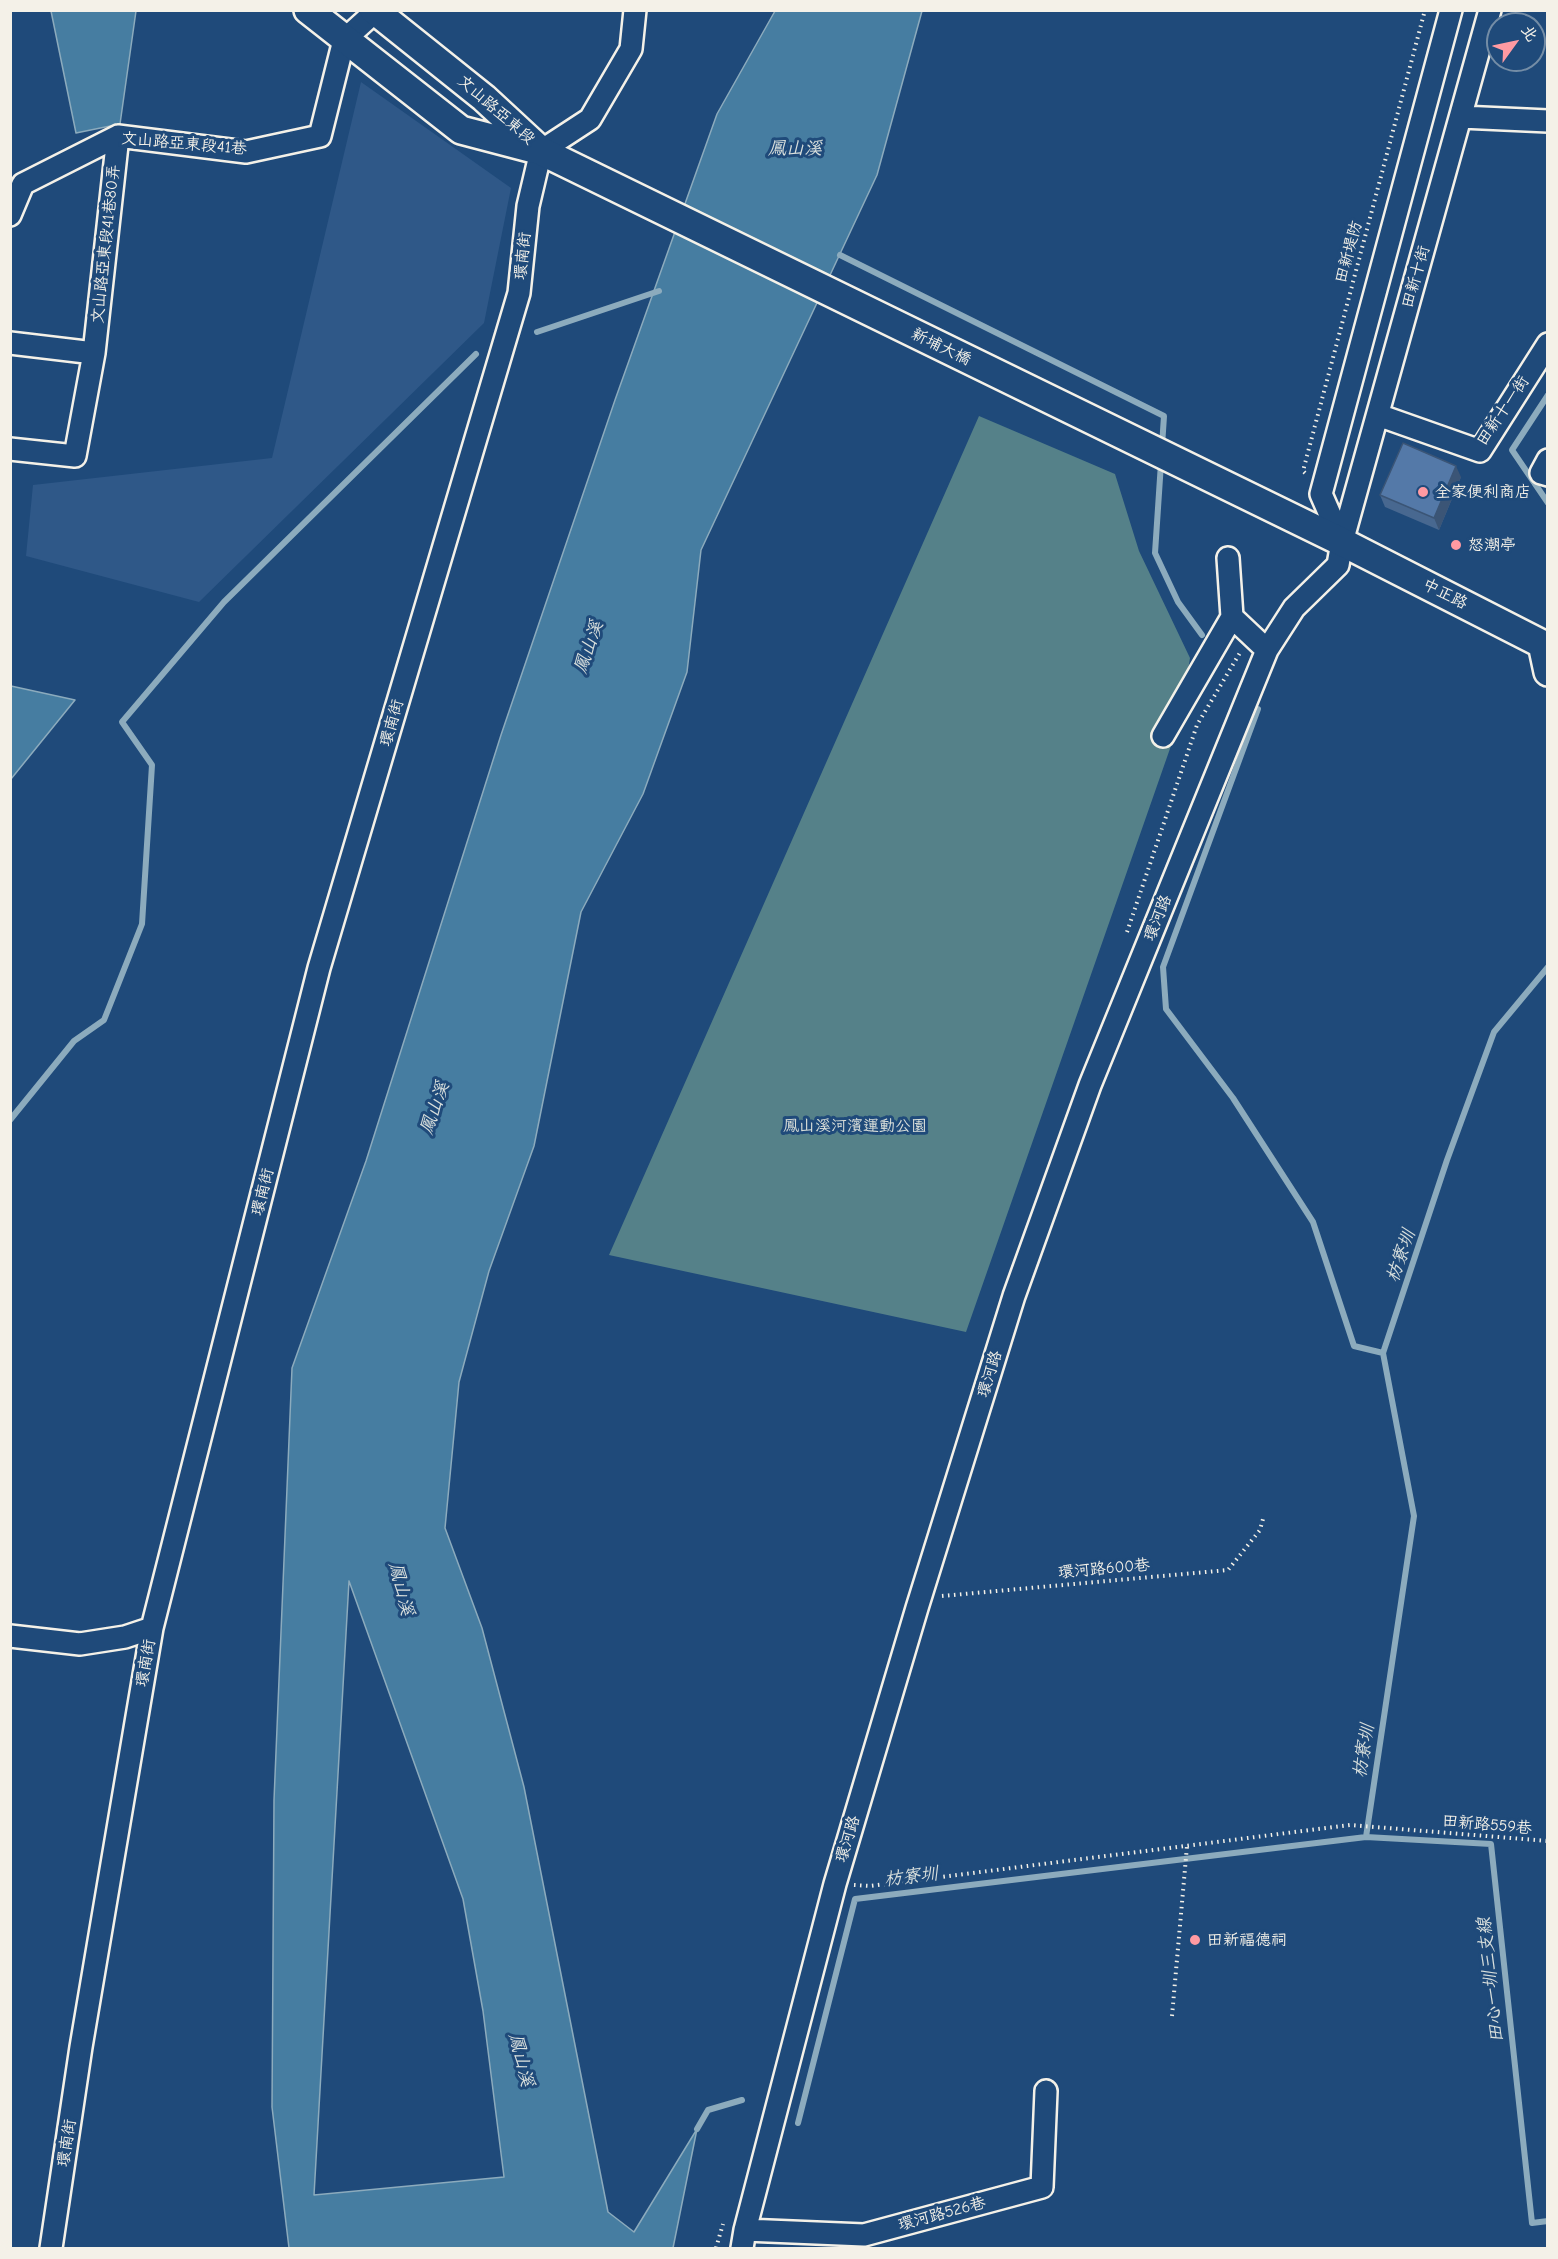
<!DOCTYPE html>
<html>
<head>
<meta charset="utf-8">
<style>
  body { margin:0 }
  #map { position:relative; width:1558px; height:2259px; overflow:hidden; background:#1f4a7a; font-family:"Comic Neue","LXGW WenKai TC",sans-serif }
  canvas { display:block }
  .frame { position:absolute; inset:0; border:12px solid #f4f1e8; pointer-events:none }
  .north { position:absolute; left:1486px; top:12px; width:60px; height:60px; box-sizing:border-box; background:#1f4a7a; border:2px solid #748da6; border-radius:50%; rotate:57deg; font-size:16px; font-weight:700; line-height:24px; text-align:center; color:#f4f1e8 }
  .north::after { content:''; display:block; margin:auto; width:21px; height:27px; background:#ff9aa2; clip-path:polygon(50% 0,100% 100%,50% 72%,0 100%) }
</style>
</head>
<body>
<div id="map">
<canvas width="1558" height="2259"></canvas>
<div class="frame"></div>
<div class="north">北</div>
</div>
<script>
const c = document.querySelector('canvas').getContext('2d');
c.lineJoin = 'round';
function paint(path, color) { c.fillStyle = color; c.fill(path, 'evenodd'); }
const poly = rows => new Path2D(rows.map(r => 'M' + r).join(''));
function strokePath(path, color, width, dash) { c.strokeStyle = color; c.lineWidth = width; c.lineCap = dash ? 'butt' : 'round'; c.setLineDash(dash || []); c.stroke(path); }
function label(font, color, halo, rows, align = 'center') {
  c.font = font + ' "Comic Neue","LXGW WenKai TC",sans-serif'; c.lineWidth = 6; c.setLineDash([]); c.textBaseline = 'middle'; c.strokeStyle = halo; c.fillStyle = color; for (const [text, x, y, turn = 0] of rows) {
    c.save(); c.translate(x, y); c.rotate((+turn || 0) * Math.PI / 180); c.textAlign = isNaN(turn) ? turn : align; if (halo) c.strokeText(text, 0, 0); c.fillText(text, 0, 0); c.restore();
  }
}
const built = poly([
  [361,82,511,188,484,323,199,602,26,556,33,485,272,458]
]);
const green = poly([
  [979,416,1115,474,1139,551,1190,658,1180,720,966,1332,609,1255]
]);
const water = poly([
  [51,11,136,11,120,124,76,133,51,11],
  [775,11,922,11,877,175,701,550,687,672,643,794,581,912,534,1146,489,1271,459,1382,445,1528,482,1628,524,1787,608,2212,634,2232,697,2129,673,2248,289,2248,272,2107,274,1800,292,1368,366,1161,501,735,615,400,717,114,775,11],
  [349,1581,463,1899,483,2011,504,2177,314,2195,349,1581],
  [11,686,75,700,11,779,10,686,11,686]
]);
const stream = poly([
  [840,255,1164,416,1162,446],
  [537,332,659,291],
  [1548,395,1512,450,1548,503],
  [1161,463,1155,553,1178,602,1202,635],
  [1258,709,1163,967,1166,1009,1233,1098,1313,1222,1354,1346,1383,1353],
  [10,1120,74,1041,104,1020,142,924,152,765,122,722,224,602,476,354],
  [1366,1837,1414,1516,1383,1353,1447,1160,1494,1032,1548,967],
  [798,2123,855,1899,1366,1837,1491,1844,1532,2223,1548,2221],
  [697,2129,708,2110,742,2100]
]);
const path = poly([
  [1305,473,1303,471,1425,10],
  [1127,932,1197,725,1241,651],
  [942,1596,1228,1570,1260,1530,1263,1519],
  [854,1885,870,1886,1350,1825,1548,1841],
  [1172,2016,1187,1846],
  [716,2248,723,2224]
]);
const minor = poly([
  [1461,117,1548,121],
  [23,184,118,136,246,152,320,136,344,40,377,10],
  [10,215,23,184],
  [10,343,94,353],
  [1378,415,1480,451,1548,344],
  [10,449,75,456,94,353,118,136],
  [1548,460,1541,473,1548,475],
  [1342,542,1321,494,1451,10],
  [1232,617,1267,650],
  [1163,736,1232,617,1228,558],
  [10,1636,80,1644,125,1637,152,1628],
  [745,2230,864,2235,1042,2187,1046,2091],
  [51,2248,81,2047,152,1628,319,968,519,293,528,206,541,151,590,119,631,49,635,10],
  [742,2248,745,2230,835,1884,917,1608,1014,1296,1090,1085,1267,650,1294,608,1338,565,1342,542,1490,10]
]);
const major = poly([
  [308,10,461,130,541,151,1342,542,1542,644,1548,672],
  [374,10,484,98,538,148]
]);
const wall = poly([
  [1461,477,1439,530,1385,507,1380,495]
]);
const shadedWall = poly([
  [1456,466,1461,477,1439,530,1434,518]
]);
const building = poly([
  [1403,443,1456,466,1434,518,1380,495,1403,443]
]);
const markers = [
  [1423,492,6,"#ff9aa2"],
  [1456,545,6,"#ff9aa2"],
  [1195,1940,6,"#ff9aa2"]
];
const streetNames = [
  ["文山路亞東段",496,110,41],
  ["文山路亞東段41巷",184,144,5],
  ["文山路亞東段41巷80弄",106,244,-84],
  ["田新堤防",1349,252,-75],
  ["環南街",523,256,-84],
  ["田新十街",1416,277,-74],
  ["新埔大橋",941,347,26],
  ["田新十一街",1503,411,-56],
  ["中正路",1445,594,27],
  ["環南街",392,723,-74],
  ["環河路",1158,918,-68],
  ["環南街",263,1192,-76],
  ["環河路",990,1374,-73],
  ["環河路600巷",1104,1569,-5],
  ["環南街",146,1663,-80],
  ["田新路559巷",1487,1825,5],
  ["環河路",848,1839,-73],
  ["環南街",67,2143,-81],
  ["環河路526巷",942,2214,-15]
];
const poiNames = [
  ["全家便利商店",1435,492],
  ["怒潮亭",1468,545],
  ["田新福德祠",1207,1940]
];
const parkNames = [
  ["鳳山溪河濱運動公園",855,1126]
];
const waterNames = [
  ["鳳山溪",795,149],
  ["鳳山溪",589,647,-71],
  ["鳳山溪",435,1108,-71],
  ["枋寮圳",1401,1256,-71],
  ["鳳山溪",401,1589,76],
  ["枋寮圳",1364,1751,-81],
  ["枋寮圳",911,1877,-7],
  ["田心一圳三支線",1491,1980,-96],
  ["鳳山溪",521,2060,76]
];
paint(built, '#2f5888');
paint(green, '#558189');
paint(water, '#467da1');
strokePath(water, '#8cabbd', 1.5);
strokePath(stream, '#8cabbd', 6);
strokePath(minor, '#f4f1e8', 26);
strokePath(major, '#f4f1e8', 32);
strokePath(path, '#f4f1e8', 4, [1.5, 4.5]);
strokePath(minor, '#1f4a7a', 21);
strokePath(major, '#1f4a7a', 27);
paint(wall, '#486890');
paint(shadedWall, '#3b5576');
paint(building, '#5479a8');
strokePath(building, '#3b5576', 1.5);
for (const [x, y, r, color] of markers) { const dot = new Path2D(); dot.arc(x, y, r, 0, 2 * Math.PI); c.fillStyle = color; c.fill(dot); strokePath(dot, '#1f4a7a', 2); }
label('16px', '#f4f1e8', '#1f4a7a', streetNames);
label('16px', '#f4f1e8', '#1f4a7a', poiNames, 'left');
label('16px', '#dce0da', '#1f4a7a', parkNames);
label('italic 18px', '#dae0dd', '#1f4a7a', waterNames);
</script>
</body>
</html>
